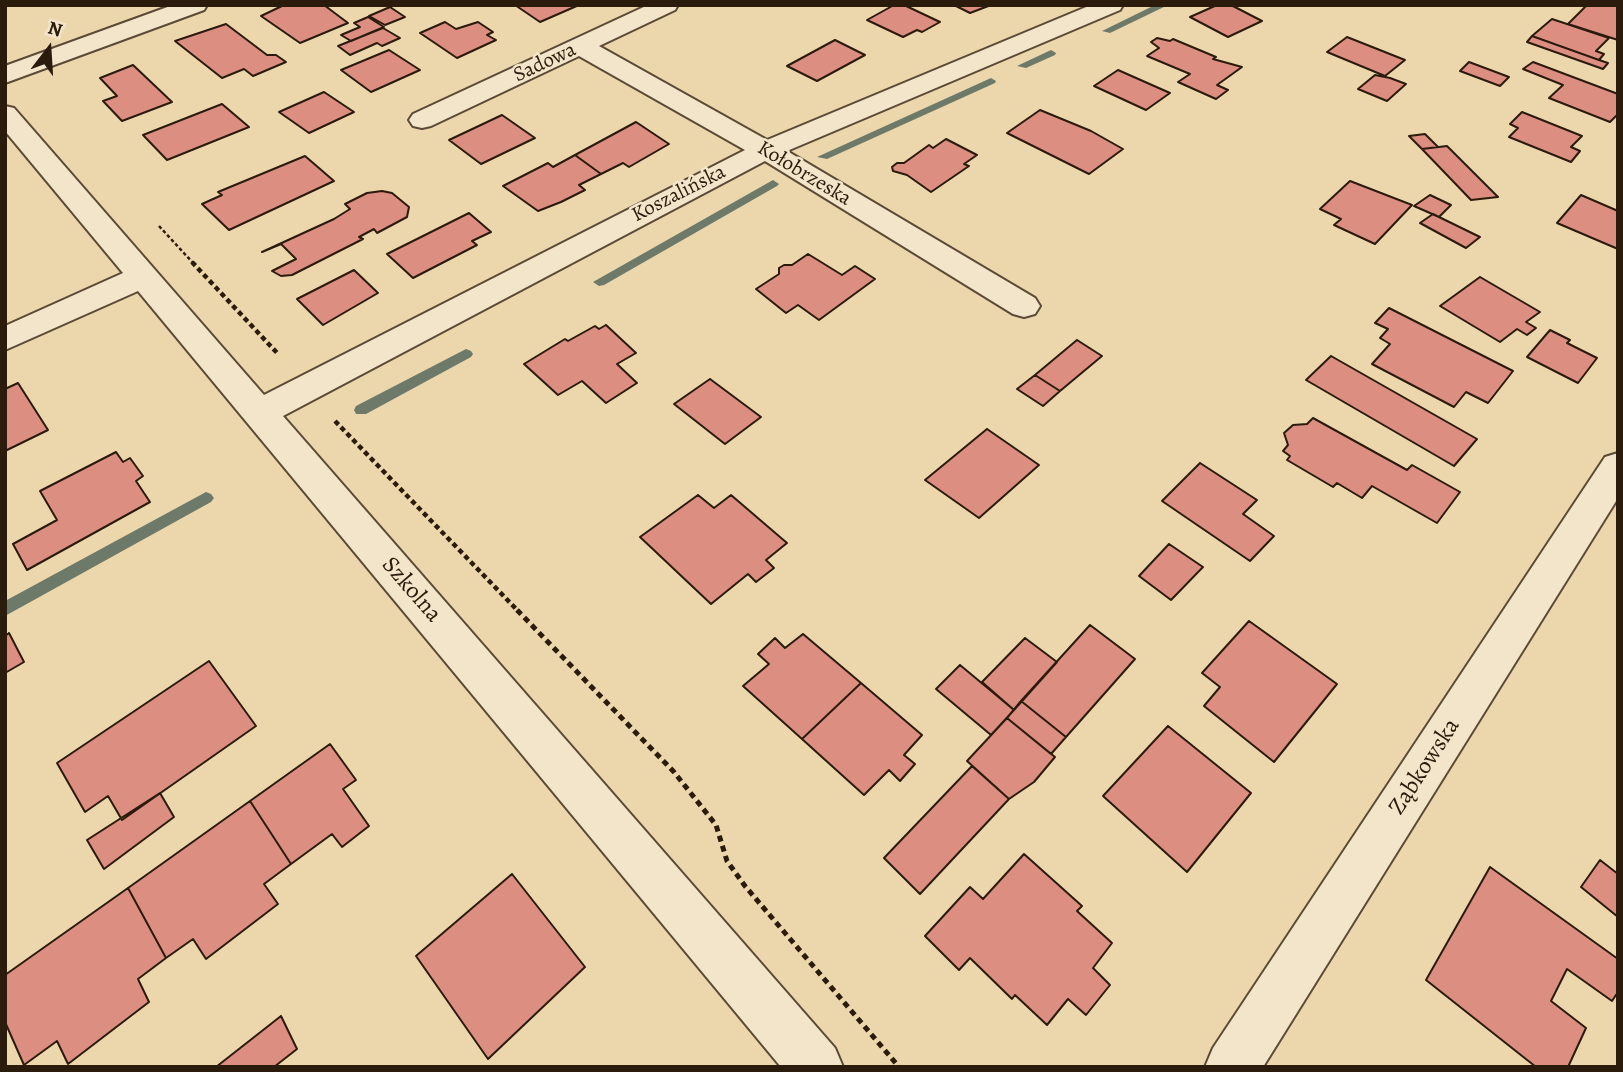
<!DOCTYPE html>
<html>
<head>
<meta charset="utf-8">
<style>
  body { margin:0 }
  #map { position:relative; width:1623px; height:1072px; overflow:hidden; background:#ecd7ad; font-family:Alegreya,serif }
  canvas { display:block }
  .frame { position:absolute; inset:0; border:7px solid #2b1b0d; pointer-events:none }
  .north { position:absolute; left:14px; top:14px; width:70px; height:70px; -webkit-text-stroke:5px #f3e5ca; paint-order:stroke; rotate:17deg; font-size:19px; font-weight:700; line-height:28px; text-align:center; color:#2b1b0d }
  .north::after { content:''; display:block; margin:auto; width:24px; height:32px; background:#2b1b0d; clip-path:polygon(50% 0,100% 100%,50% 72%,0 100%) }
</style>
</head>
<body>
<div id="map">
<canvas width="1623" height="1072"></canvas>
<div class="frame"></div>
<div class="north">N</div>
</div>
<script>
const c = document.querySelector('canvas').getContext('2d');
c.lineJoin = 'round';
const poly = rows => new Path2D(rows.map(r => 'M' + r).join(''));
function paint(path, color) { c.fillStyle = color; c.fill(path, 'evenodd'); }
function strokePath(path, color, width, dash) { c.strokeStyle = color; c.lineWidth = width; c.lineCap = dash ? 'butt' : 'round'; c.setLineDash(dash || []); c.stroke(path); }
function label(font, color, halo, rows, align = 'center') {
  c.font = font + ' Alegreya,serif'; c.lineWidth = 5; c.setLineDash([]); c.textBaseline = 'middle'; c.strokeStyle = halo; c.fillStyle = color; for (const [text, x, y, turn = 0] of rows) {
    c.save(); c.translate(x, y); c.rotate((+turn || 0) * Math.PI / 180); c.textAlign = isNaN(turn) ? turn : align; if (halo) c.strokeText(text, 0, 0); c.fillText(text, 0, 0); c.restore();
  }
}
const stream = poly([
  [1155,5,1168,5,1110,33,1102,31,1155,5],
  [1051,50,1056,53,1055,55,1026,68,1017,66,1051,50],
  [991,78,996,81,995,83,827,159,817,157,991,78],
  [773,180,779,184,777,186,604,285,599,286,593,282,773,180],
  [466,349,471,351,473,354,471,357,366,414,356,414,354,410,356,406,466,349],
  [206,492,211,494,214,498,211,502,5,616,5,601,206,492]
]);
const building = poly([
  [284,5,324,5,348,23,300,43,261,16,284,5],
  [515,5,579,5,540,22,515,5],
  [894,5,904,5,940,22,922,32,917,30,903,37,867,20,894,5],
  [954,5,991,5,970,13,954,5],
  [1217,5,1231,5,1262,21,1228,37,1190,17,1217,5],
  [1587,5,1618,5,1618,40,1568,24,1587,5],
  [390,7,405,17,385,25,369,16,390,7],
  [368,17,384,27,351,41,341,35,360,27,354,23,368,17],
  [1552,19,1609,38,1596,51,1604,54,1599,60,1532,36,1552,19],
  [445,22,456,29,478,22,493,32,487,35,496,40,457,58,420,33,445,22],
  [226,24,267,55,276,55,286,62,253,76,244,69,222,78,175,41,226,24],
  [383,28,400,38,382,46,377,43,350,55,338,46,383,28],
  [1532,36,1599,60,1608,63,1603,69,1527,42,1532,36],
  [1347,37,1405,60,1385,76,1327,52,1347,37],
  [1157,38,1170,41,1173,39,1216,57,1213,59,1242,67,1217,85,1228,90,1216,99,1178,82,1190,74,1147,56,1159,48,1151,42,1157,38],
  [835,40,865,55,817,81,787,66,835,40],
  [389,50,420,70,371,92,341,70,389,50],
  [1469,62,1509,77,1500,86,1460,71,1469,62],
  [1533,62,1618,94,1618,114,1610,122,1549,98,1563,85,1523,69,1533,62],
  [133,65,172,102,122,121,103,101,117,96,100,78,133,65],
  [1118,70,1170,93,1146,110,1094,86,1118,70],
  [1375,75,1390,78,1406,84,1387,101,1358,89,1375,75],
  [324,92,354,112,309,133,279,112,324,92],
  [222,104,249,127,167,160,143,135,222,104],
  [1040,110,1091,131,1123,149,1089,174,1007,133,1040,110],
  [1522,112,1582,136,1571,147,1580,151,1571,162,1509,137,1518,128,1510,124,1522,112],
  [502,115,535,138,481,164,449,140,502,115],
  [636,122,669,144,629,167,623,163,601,174,575,155,636,122],
  [1425,134,1438,147,1422,149,1409,136,1425,134],
  [946,139,977,155,964,164,969,166,931,192,907,175,893,171,892,167,897,163,904,163,929,145,933,148,946,139],
  [1447,146,1498,197,1471,200,1422,149,1447,146],
  [575,155,601,174,579,185,585,190,561,202,538,211,503,186,548,163,553,167,575,155],
  [305,156,334,181,229,230,202,204,222,195,218,192,305,156],
  [1350,181,1412,205,1375,244,1334,225,1341,219,1320,209,1350,181],
  [382,191,392,193,409,207,407,217,377,233,374,229,359,237,363,239,292,275,281,276,272,271,296,259,281,244,262,252,334,219,350,209,345,204,367,193,382,191],
  [1430,195,1451,205,1439,217,1414,206,1430,195],
  [1581,195,1618,211,1618,249,1557,223,1581,195],
  [469,213,491,232,472,241,477,245,413,278,387,254,469,213],
  [1433,214,1439,217,1480,237,1466,248,1420,223,1433,214],
  [808,254,842,275,855,266,875,279,819,320,798,305,786,313,756,289,779,274,779,268,784,265,792,265,808,254],
  [354,270,378,293,323,325,297,299,354,270],
  [1480,277,1540,312,1526,322,1536,328,1527,335,1517,329,1500,342,1440,306,1480,277],
  [1389,308,1513,371,1488,403,1466,392,1454,407,1372,364,1390,344,1380,338,1388,329,1375,323,1389,308],
  [606,325,636,353,617,364,637,383,606,403,582,381,558,395,524,364,565,339,568,341,595,326,599,329,606,325],
  [1550,330,1570,340,1567,343,1597,358,1578,383,1527,357,1550,330],
  [1077,340,1102,356,1060,391,1035,375,1077,340],
  [1331,356,1477,439,1454,466,1306,380,1331,356],
  [1035,375,1060,391,1043,406,1017,389,1035,375],
  [710,379,761,417,725,444,674,404,710,379],
  [18,383,48,430,5,451,5,389,18,383],
  [1313,418,1407,470,1412,465,1460,492,1437,523,1372,486,1362,498,1337,483,1333,487,1287,460,1290,456,1283,451,1288,445,1284,433,1293,425,1307,424,1313,418],
  [987,429,1039,465,979,518,925,480,987,429],
  [116,452,123,462,130,458,143,476,136,481,150,502,27,570,13,544,57,520,40,491,116,452],
  [1200,463,1257,500,1243,514,1274,536,1250,561,1162,501,1200,463],
  [698,495,714,508,731,495,787,543,766,560,774,568,756,582,748,574,711,604,640,537,698,495],
  [1169,544,1203,567,1171,600,1139,576,1169,544],
  [1249,621,1337,684,1274,762,1204,706,1220,687,1202,673,1249,621],
  [1090,625,1135,659,1066,737,1021,701,1090,625],
  [9,633,24,662,5,673,5,636,9,633],
  [803,634,861,683,802,739,743,686,769,664,758,654,775,638,785,648,803,634],
  [1025,638,1057,662,1014,710,982,682,1025,638],
  [209,661,256,726,122,820,108,796,85,812,57,763,209,661],
  [960,665,1014,710,991,735,936,689,960,665],
  [861,683,922,735,904,755,915,764,900,781,889,770,864,795,802,739,861,683],
  [1021,701,1066,737,1051,754,1007,718,1021,701],
  [1007,718,1055,757,1034,782,1009,799,967,761,1007,718],
  [1168,726,1251,793,1187,872,1103,796,1168,726],
  [330,744,356,780,343,789,369,826,342,847,332,834,291,864,250,801,330,744],
  [972,766,1009,799,920,894,884,858,972,766],
  [160,793,174,817,104,869,87,840,160,793],
  [250,801,291,864,264,884,278,904,206,959,193,939,166,958,128,888,250,801],
  [1024,854,1082,906,1077,911,1112,943,1093,968,1110,985,1086,1015,1068,999,1047,1025,1015,995,1012,999,970,958,959,970,925,936,970,887,983,899,1024,854],
  [1600,860,1618,874,1618,917,1581,887,1600,860],
  [1490,867,1618,959,1618,992,1612,1001,1567,969,1551,1001,1586,1028,1568,1067,1536,1067,1426,980,1490,867],
  [512,874,585,967,488,1059,416,956,512,874],
  [128,888,166,958,138,979,149,1002,68,1064,57,1041,24,1065,5,1022,5,975,128,888],
  [281,1016,297,1049,274,1067,216,1067,281,1016]
]);
const pathFar2 = poly([
  [159,226,194,264]
]);
const pathFar1 = poly([
  [192,262,279,355],
  [335,421,519,612]
]);
const path = poly([
  [517,610,674,772,716,825,727,861,745,886,899,1067]
]);
const minor = poly([
  [173,5,207,5,204,10,5,83,5,66,173,5],
  [648,5,678,5,675,10,599,46,767,140,1091,5,1123,5,1120,10,787,151,1035,298,1040,306,1035,314,1024,317,1013,314,765,161,283,416,835,1048,843,1067,781,1067,138,291,5,350,5,326,123,273,5,131,5,106,14,108,264,395,745,150,579,56,431,126,422,128,413,126,409,120,413,114,648,5],
  [1618,453,1618,498,1263,1067,1205,1067,1213,1048,1605,457,1618,453]
]);
const farStreetnames = [
  ["Sadowa",545,63,-25],
  ["Kołobrzeska",804,174,31],
  ["Koszalińska",679,194,-27]
];
const streetNames = [
  ["Szkolna",411,590,49],
  ["Ząbkowska",1425,767,-57]
];
paint(stream, '#6d7a69');
paint(building, '#dc8e80');
strokePath(building, '#2b1b0d', 2);
strokePath(minor, '#5b4a35', 4);
strokePath(pathFar2, '#2b1b0d', 2.5, [3.5, 2.5]);
strokePath(pathFar1, '#2b1b0d', 4.5, [5, 3.5]);
strokePath(path, '#2b1b0d', 5, [6, 4.5]);
paint(minor, '#f3e5ca');
label('21px', '#2b1b0d', '#f3e5ca', farStreetnames);
label('24px', '#2b1b0d', '#f3e5ca', streetNames);
</script>
</body>
</html>
